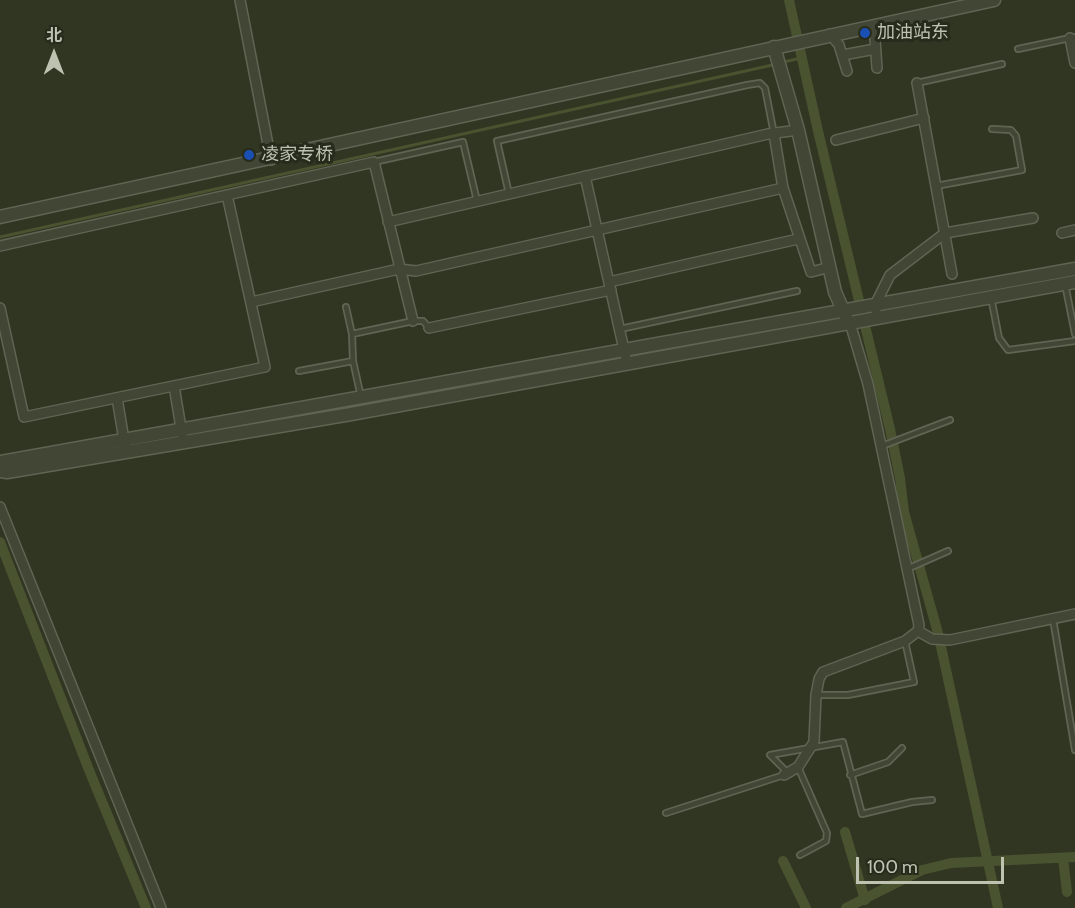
<!DOCTYPE html>
<html>
<head>
<meta charset="utf-8">
<style>
  body { margin:0 }
  #map { position:relative; width:1075px; height:908px; overflow:hidden; background:#303622; font-family:Cabin,"Noto Sans SC",sans-serif }
  canvas { display:block }
  .north { position:absolute; left:24px; top:24px; width:60px; height:60px; -webkit-text-stroke:4px #262b1b; paint-order:stroke; rotate:0deg; font-size:16px; font-weight:700; line-height:24px; text-align:center; color:#bdc3b0 }
  .north::after { content:''; display:block; margin:auto; width:21px; height:27px; background:#bdc3b0; clip-path:polygon(50% 0,100% 100%,50% 72%,0 100%) }
  .scale { position:absolute; left:856px; top:857px; width:148px; height:27px; box-sizing:border-box; border:3px solid #bdc3b0; border-top:0; padding-left:8px; font-size:18px; line-height:21px; white-space:nowrap; color:#bdc3b0; -webkit-text-stroke:4px #262b1b; paint-order:stroke }
</style>
</head>
<body>
<div id="map">
<canvas width="1075" height="908"></canvas>
<div class="north">北</div>
<div class="scale">100 m</div>
</div>
<script>
const c = document.querySelector('canvas').getContext('2d');
c.lineJoin = 'round';
const poly = rows => new Path2D(rows.map(r => 'M' + r).join(''));
function strokePath(path, color, width, dash) { c.strokeStyle = color; c.lineWidth = width; c.lineCap = dash ? 'butt' : 'round'; c.setLineDash(dash || []); c.stroke(path); }
function label(font, color, halo, rows, align = 'center') {
  c.font = font + ' Cabin,"Noto Sans SC",sans-serif'; c.lineWidth = 6; c.setLineDash([]); c.textBaseline = 'middle'; c.strokeStyle = halo; c.fillStyle = color; for (const [text, x, y, turn = 0] of rows) {
    c.save(); c.translate(x, y); c.rotate((+turn || 0) * Math.PI / 180); c.textAlign = isNaN(turn) ? turn : align; if (halo) c.strokeText(text, 0, 0); c.fillText(text, 0, 0); c.restore();
  }
}
const stream = poly([
  [783,62,802,58],
  [0,237,777,64]
]);
const canal = poly([
  [789,0,818,131,890,429,900,478,904,512,938,633,998,908],
  [0,542,91,775,146,908],
  [845,832,865,900],
  [1063,858,1067,892],
  [783,861,806,908],
  [846,908,922,870,951,863,1075,857]
]);
const service = poly([
  [1018,49,1075,37],
  [917,83,1002,64],
  [374,162,463,142,477,201],
  [936,186,1022,170,1016,136,1011,130,992,129],
  [509,194,497,141,747,85,760,83,765,88,774,134],
  [1065,284,1075,334],
  [991,297,999,338,1008,350,1075,341],
  [346,307,352,334,353,361,361,397],
  [620,329,797,291],
  [352,334,413,321,423,321,429,328],
  [299,371,353,361],
  [882,446,950,420],
  [907,569,948,551],
  [1053,619,1075,750],
  [816,695,848,695,914,682,905,641],
  [798,767,827,833,826,841,800,855],
  [788,773,770,755,843,742,862,814,912,802,932,800],
  [850,775,888,762,902,748],
  [666,813,784,775]
]);
const minor = poly([
  [240,0,271,160],
  [830,34,839,45,847,71],
  [1070,38,1075,63],
  [843,55,875,49],
  [877,68,875,39,878,24],
  [917,83,952,274],
  [774,134,783,188,811,272,830,267],
  [836,140,924,118],
  [585,176,627,363],
  [388,222,768,134,798,130],
  [1062,233,1075,230],
  [0,246,374,162,413,321],
  [609,282,798,239],
  [251,302,399,269,416,271,783,188],
  [0,308,24,417,265,367,227,195],
  [876,310,875,305,890,275,945,233,1033,218],
  [429,328,611,290],
  [174,386,182,434],
  [117,398,125,446],
  [0,507,161,908],
  [918,631,932,639,950,640,1075,614],
  [784,775,798,767,814,742,816,695,819,679,823,672,905,641,918,631,919,625,868,384,850,323]
]);
const tertiary = poly([
  [774,47,798,130,835,292,846,317],
  [0,217,994,0],
  [0,462,1075,269],
  [0,471,7,472,351,414,1075,282]
]);
const markers = [
  [865,33,6,"#1a4fb4"],
  [249,155,6,"#1a4fb4"]
];
const poiNames = [
  ["加油站东",877,33],
  ["凌家专桥",261,155]
];
strokePath(stream, '#495330', 3);
strokePath(canal, '#495330', 10);
strokePath(service, '#5f6453', 8);
strokePath(minor, '#5f6453', 12);
strokePath(tertiary, '#5f6453', 15);
strokePath(service, '#424635', 4.5);
strokePath(minor, '#424635', 9);
strokePath(tertiary, '#424635', 12);
for (const [x, y, r, color] of markers) { const dot = new Path2D(); dot.arc(x, y, r, 0, 2 * Math.PI); c.fillStyle = color; c.fill(dot); strokePath(dot, '#262b1b', 2); }
label('18px', '#bdc3b0', '#262b1b', poiNames, 'left');
</script>
</body>
</html>
